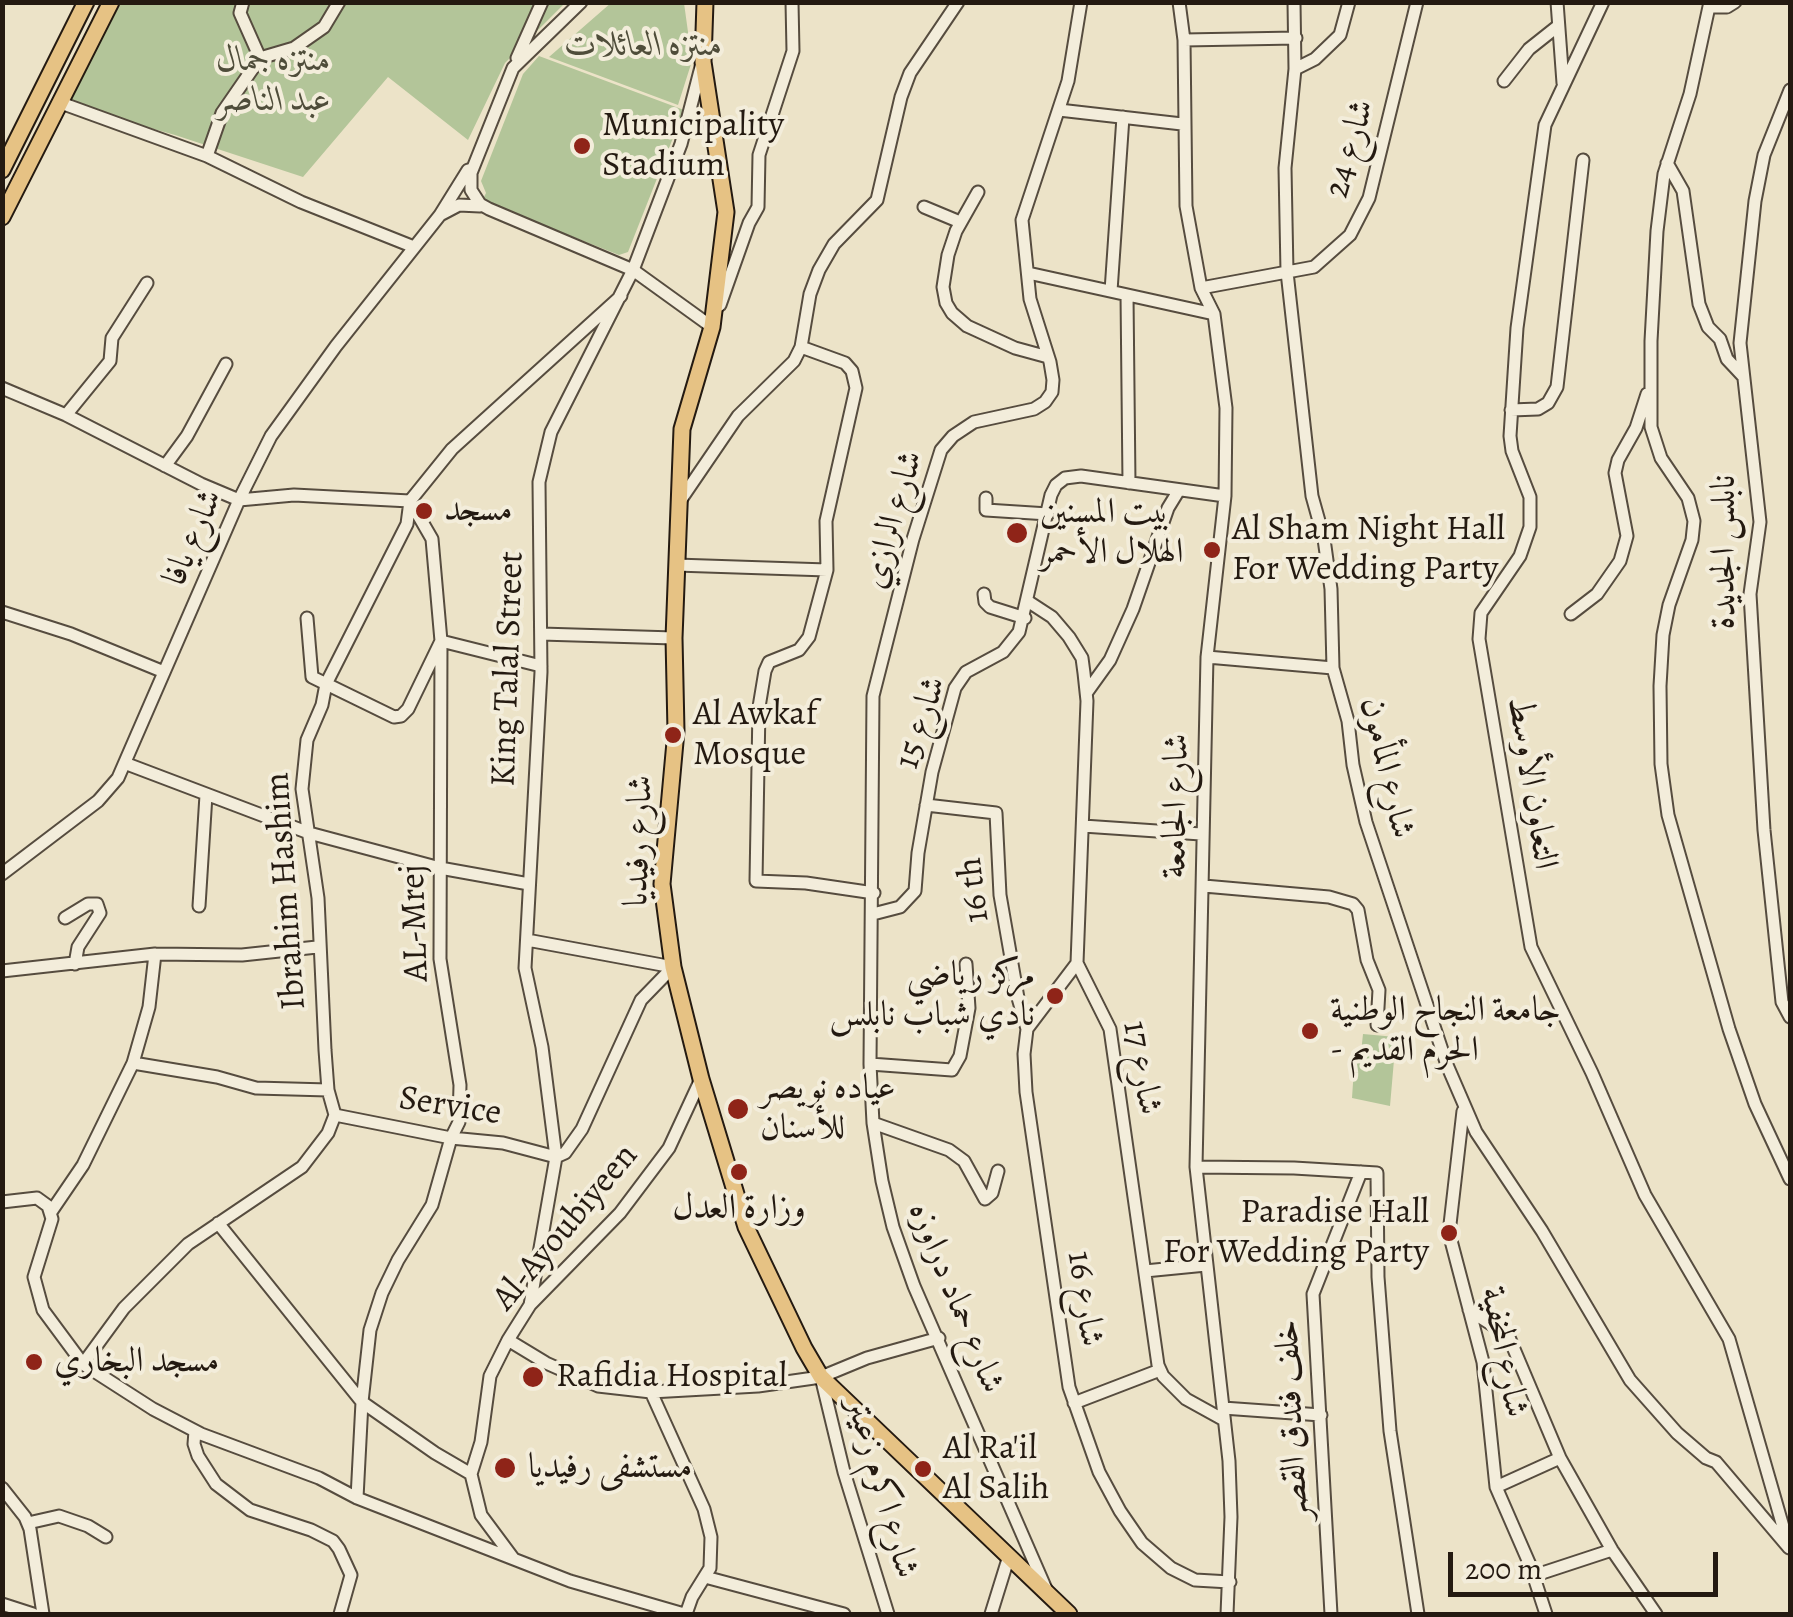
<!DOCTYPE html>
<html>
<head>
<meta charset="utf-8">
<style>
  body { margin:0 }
  #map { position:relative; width:1793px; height:1617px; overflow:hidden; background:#ece3c8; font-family:Alegreya,serif }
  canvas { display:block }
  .frame { position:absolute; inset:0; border:5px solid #241a11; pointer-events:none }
  .scale { position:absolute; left:1448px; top:1552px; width:270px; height:45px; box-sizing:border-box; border:5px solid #241a11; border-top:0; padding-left:12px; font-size:30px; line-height:35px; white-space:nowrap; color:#241a11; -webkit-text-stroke:8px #f3eddb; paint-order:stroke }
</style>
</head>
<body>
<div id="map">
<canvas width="1793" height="1617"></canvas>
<div class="frame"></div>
<div class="scale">200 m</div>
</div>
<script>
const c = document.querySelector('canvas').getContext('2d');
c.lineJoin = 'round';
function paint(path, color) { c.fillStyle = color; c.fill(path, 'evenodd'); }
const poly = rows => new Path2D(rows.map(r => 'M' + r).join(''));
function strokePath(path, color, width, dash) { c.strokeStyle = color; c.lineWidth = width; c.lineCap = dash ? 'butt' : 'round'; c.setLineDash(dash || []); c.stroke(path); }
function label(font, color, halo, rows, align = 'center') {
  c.font = font + ' Alegreya,Amiri,serif'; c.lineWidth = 8; c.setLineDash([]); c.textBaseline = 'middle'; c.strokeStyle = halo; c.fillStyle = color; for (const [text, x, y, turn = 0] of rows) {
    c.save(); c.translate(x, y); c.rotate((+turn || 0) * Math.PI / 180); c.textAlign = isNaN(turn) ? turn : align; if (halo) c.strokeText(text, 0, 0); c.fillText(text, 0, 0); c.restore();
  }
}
const green = poly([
  [612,2,684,3,692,61,678,105,549,57],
  [113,3,565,3,505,63,468,140,388,77,303,177,175,135,61,103],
  [539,56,684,110,628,252,619,255,482,201,486,193,481,181,523,74],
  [1363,1034,1396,1037,1390,1106,1352,1098,1355,1053,1361,1053]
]);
const minor = poly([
  [243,2,240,13,260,58],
  [581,2,513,68,471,173,471,190,480,204,489,209,633,270,712,327,714,323],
  [1179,2,1184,40,1186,206,1201,288,1214,314,1226,408,1225,496,1207,657,1196,1167,1229,1461,1231,1517,1227,1614],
  [1294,2,1295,69,1285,168,1287,272,1312,496,1324,539,1331,589,1333,668,1348,721,1353,765,1366,822,1447,1065,1476,1132,1542,1231,1630,1380,1677,1433,1706,1458,1716,1462,1789,1548],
  [1557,2,1563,83],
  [1603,2,1545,125,1517,328,1510,436,1512,451,1530,497,1530,527,1520,556,1481,613,1479,639,1531,947,1592,1073,1645,1195,1729,1339,1788,1544],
  [1710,2,1690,94,1664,174,1657,231,1651,341,1651,427,1661,458,1688,498,1694,521,1692,540,1669,605,1663,635,1660,686,1661,764,1668,815,1729,1029,1755,1104,1790,1179],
  [1709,7,1727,7,1735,2],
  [1184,40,1296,38],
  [517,58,542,2],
  [1295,69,1315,59,1340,35,1349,2],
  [1504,81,1529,49,1558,26],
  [1790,90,1764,155,1755,201,1740,343,1760,522,1750,594,1764,830,1782,1002,1790,1017],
  [61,103,207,156,301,202,414,247],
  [1059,110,1182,124],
  [207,156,222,113,260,58,294,48,324,27,339,2],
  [1667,163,1683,191,1699,304,1708,327,1720,339,1727,359,1742,375],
  [468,170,440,215,459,205,480,206],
  [978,192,956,231,948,255,943,287,946,303,952,313,967,326,1015,348,1048,357],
  [924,207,960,222],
  [1028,273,1214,314],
  [1201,288,1314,267,1350,235,1369,198,1417,2],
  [1111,291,1123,117],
  [1127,295,1129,483],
  [720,305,749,223,758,207,759,155,793,51,792,2],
  [801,347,845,363,852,371,856,388,826,521,827,570,809,637,799,650,769,662,765,671,759,707,756,881,806,883,874,893],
  [2,388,66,415,201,484,239,500,294,495,410,501,432,539,441,641,440,959,460,1085,459,1122,451,1138,432,1205,398,1260,382,1293,370,1330,362,1402,357,1498],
  [1511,410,1538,409,1548,403,1557,387,1583,160],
  [66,415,110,361,112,338,147,283],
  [165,466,187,436,226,364],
  [986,498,986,510,1048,514],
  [680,501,738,416,794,361,801,347,810,294,819,270,834,244,877,200,901,97,910,73,958,2],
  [676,565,827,570],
  [984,594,985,602,990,607,1025,618],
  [1029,602,1052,617,1069,637,1082,658,1084,673,1087,701,1077,963,1110,1029,1158,1365,1163,1376,1186,1399,1224,1420],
  [2,612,71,634,164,672],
  [1571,614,1597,594,1620,561,1627,536,1615,473,1618,460,1636,428,1647,394],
  [307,618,312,677,394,717,401,716,408,709,441,641,541,666],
  [541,634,674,638],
  [1207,657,1333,668],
  [1087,692,1110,660,1133,609,1168,508,1179,490],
  [127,764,309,833,440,868,529,884],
  [926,805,996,813,1000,895,1018,998,1027,1029],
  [1083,826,1201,834],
  [2,874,98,801,118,778,239,500,271,436,336,346,440,215],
  [1204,886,1329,897,1353,904,1358,910,1367,960,1379,990,1377,1025,1382,1025],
  [199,906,206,795],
  [873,914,900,907,915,891,918,853,932,772,955,688,966,672,1003,652,1019,632,1051,495,1056,485,1065,478,1081,476,1225,496],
  [65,918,88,904,97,904,100,913,78,947,75,964],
  [527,940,673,967],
  [1077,963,1027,1029,1024,1054,1026,1092,1069,1387,1099,1472,1120,1511,1142,1543,1171,1568,1195,1580,1230,1582],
  [2,971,155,954,242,955,317,947],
  [133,1063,217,1077,256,1088,328,1090],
  [870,1064,952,1070,960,1056,969,1008,966,964],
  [1463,1111,1449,1233,1483,1362,1496,1487,1530,1565,1546,1614],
  [335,1115,451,1138,503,1143,556,1157,565,1153,582,1129,641,1000,673,967],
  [873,1123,949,1150,964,1161,985,1199,992,1193,998,1171],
  [1196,1167,1294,1168,1377,1173,1378,1277,1390,1431,1418,1614],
  [2,1202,37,1198,48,1206,52,1219,34,1277,43,1310,83,1364,153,1409,201,1434,319,1478,357,1498,570,1581,684,1614],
  [51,1212,83,1165,133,1063,149,1007,155,954],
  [218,1223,362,1402,435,1453,471,1474],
  [1145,1271,1206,1265],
  [530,1305,556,1157,542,1047,525,968,541,672,539,482,551,432,633,270,681,144,701,67],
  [1469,1310,1508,1335,1560,1458,1612,1550,1656,1614],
  [508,1340,546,1363,598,1386,651,1392,758,1386,821,1377,867,1358,939,1338],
  [83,1364,124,1308,188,1244,302,1167,328,1133,335,1115,328,1090,325,1050,318,898,302,789,307,740,322,705,326,684,407,524,410,501,452,449,621,296],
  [821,1377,844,1472,888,1614],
  [651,1392,704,1509,711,1537,710,1568,692,1597,686,1614],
  [1074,1403,1160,1370],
  [1223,1408,1321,1415],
  [195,1431,194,1444,198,1456,216,1484,250,1510,311,1530,333,1541,339,1549,351,1575,340,1614],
  [471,1474,481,1442,490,1376,508,1340,530,1305,620,1213,669,1148,701,1079],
  [471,1474,481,1515,513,1558],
  [1496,1487,1560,1458],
  [2,1488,25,1517,30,1529,43,1614],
  [28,1523,59,1516,88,1526,106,1537],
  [1533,1576,1612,1550],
  [705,1577,844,1614],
  [1046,1589,914,1286,893,1227,882,1181,873,1123,870,1064,873,696,913,539,941,450,953,436,974,422,1034,409,1045,402,1052,392,1053,380,1050,362,1030,299,1022,220,1068,81,1081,2],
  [2,1604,33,1614],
  [991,1614,1009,1556],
  [1331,1614,1313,1294,1361,1172]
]);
const major = poly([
  [705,2,703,62,726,212,712,327,682,429,674,638,676,731,662,884,673,967,701,1079,746,1227,804,1348,821,1377,1069,1614],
  [2,170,86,2],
  [2,217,111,2]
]);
const markers = [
  [582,146,10,"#8f2418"],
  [424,511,10,"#8f2418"],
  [1017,533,12,"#8f2418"],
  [1212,550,10,"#8f2418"],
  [673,735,10,"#8f2418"],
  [1055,996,10,"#8f2418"],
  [1310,1031,10,"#8f2418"],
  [738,1109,12,"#8f2418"],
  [739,1172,10,"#8f2418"],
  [1449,1233,10,"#8f2418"],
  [34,1362,10,"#8f2418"],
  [533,1377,12,"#8f2418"],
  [505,1468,12,"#8f2418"],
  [923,1469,10,"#8f2418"]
];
const parkNames = [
  ["منتزه العائلات",644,46],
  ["منتزه جمال",274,61],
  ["عبد الناصر",274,101]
];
const poiNames = [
  ["Municipality",602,126],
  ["Stadium",602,166],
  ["مسجد",444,511],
  ["بيت المسنين",1040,513],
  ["الهلال الأحمر",1040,553],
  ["Al Sham Night Hall",1232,530],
  ["For Wedding Party",1232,570],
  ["Al Awkaf",693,715],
  ["Mosque",693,755],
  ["مركز رياضي",1035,976,"right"],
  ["نادي شباب نابلس",1035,1016,"right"],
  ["جامعة النجاح الوطنية",1330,1011],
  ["- الحرم القديم",1330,1051],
  ["عياده نويصر",760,1089],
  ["للأسنان",760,1129],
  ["وزارة العدل",739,1209,"center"],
  ["Paradise Hall",1429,1213,"right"],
  ["For Wedding Party",1429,1253,"right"],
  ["مسجد البخاري",54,1362],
  ["Rafidia Hospital",556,1377],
  ["Al Ra'il",943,1449],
  ["Al Salih",943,1489],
  ["مستشفى رفيديا",528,1468]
];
const streetNames = [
  ["شارع 24",1351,149,-74],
  ["شارع الرازي",894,520,-74],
  ["شارع يافا",194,538,-67],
  ["نابلس الجديدة",1725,552,-90],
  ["King Talal Street",509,669,-88],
  ["شارع 15",922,723,-72],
  ["شارع المأمون",1386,768,77],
  ["التعاون الأوسط",1531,783,81],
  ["شارع الجامعة",1177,806,-89],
  ["شارع رفيديا",640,841,-88],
  ["16 th",975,890,-97],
  ["Ibrahim Hashim",287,891,-94],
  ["AL-Mrej",416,923,-92],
  ["شارع 17",1141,1068,80],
  ["Service",450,1107,9],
  ["Al-Ayoubiyeen",566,1228,-50],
  ["شارع حماد دراوزه",955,1298,68],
  ["شارع 16",1084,1299,82],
  ["شارع المخفية",1503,1352,79],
  ["خلف فندق القصر",1293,1420,-93],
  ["شارع اكرم زعيتر",881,1488,74]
];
paint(green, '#b3c599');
strokePath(minor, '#564c3f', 15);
strokePath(major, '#241a11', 19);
strokePath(minor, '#f3eddb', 11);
strokePath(major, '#e6c284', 15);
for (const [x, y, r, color] of markers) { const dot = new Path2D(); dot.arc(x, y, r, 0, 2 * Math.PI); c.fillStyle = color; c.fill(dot); strokePath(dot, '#f3eddb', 4); }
label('italic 35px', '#4f4d3a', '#f3eddb', parkNames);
label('35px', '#241a11', '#f3eddb', poiNames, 'left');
label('35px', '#241a11', '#f3eddb', streetNames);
</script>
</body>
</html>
